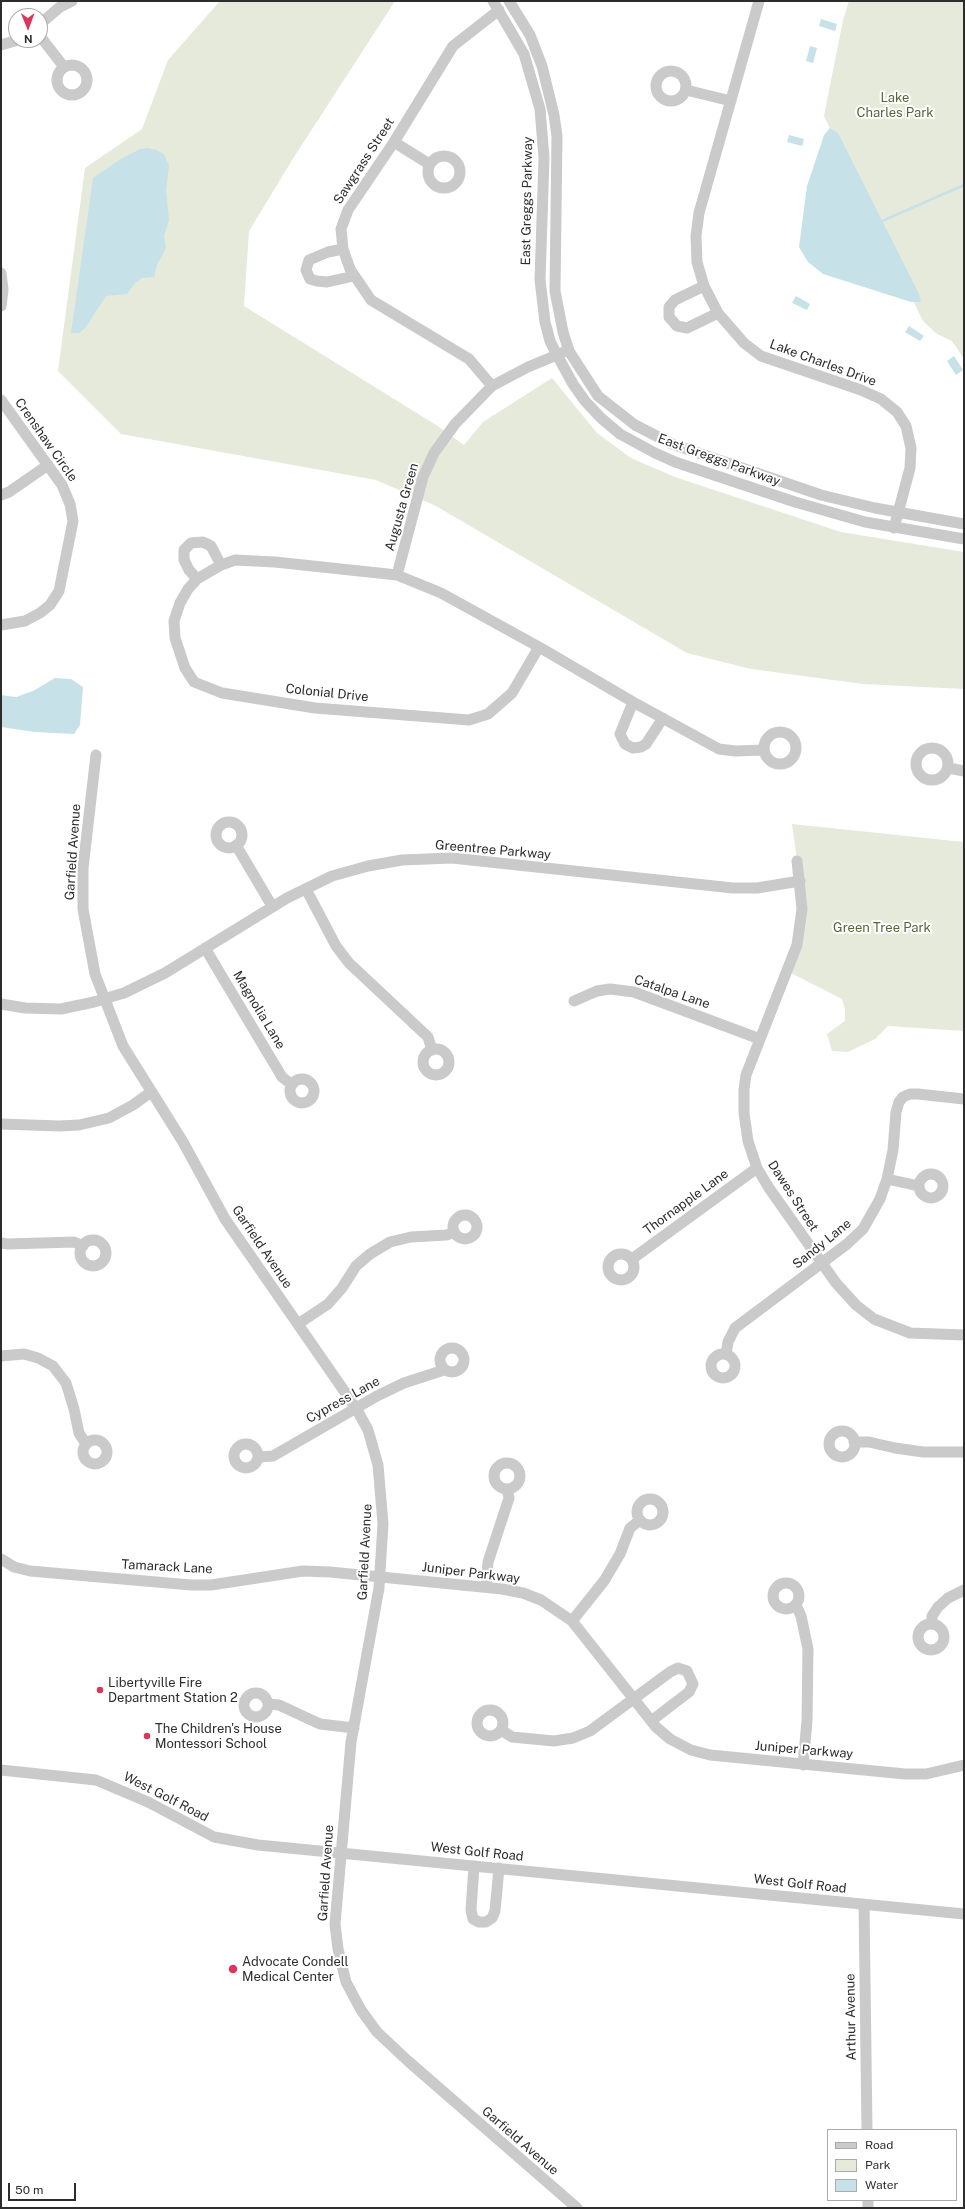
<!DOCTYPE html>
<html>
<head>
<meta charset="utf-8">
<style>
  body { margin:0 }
  #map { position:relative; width:965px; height:2209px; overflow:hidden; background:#fff; font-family:"Public Sans",sans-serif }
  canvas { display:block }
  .frame { position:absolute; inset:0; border:2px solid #2d2d2d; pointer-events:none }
  .legend { position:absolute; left:827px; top:2129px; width:130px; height:72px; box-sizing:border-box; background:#fff; border:1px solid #ababab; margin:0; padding:5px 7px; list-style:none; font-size:12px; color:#2d2d2d }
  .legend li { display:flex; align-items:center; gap:8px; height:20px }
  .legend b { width:20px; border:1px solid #ababab }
  .north { position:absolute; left:8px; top:8px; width:40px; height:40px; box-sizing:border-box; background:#fff; border:1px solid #ababab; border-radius:50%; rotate:179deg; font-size:11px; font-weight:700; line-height:16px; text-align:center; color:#2d2d2d }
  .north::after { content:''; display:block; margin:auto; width:14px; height:18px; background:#dc365c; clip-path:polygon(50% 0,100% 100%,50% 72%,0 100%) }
  .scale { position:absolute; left:8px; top:2183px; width:68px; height:18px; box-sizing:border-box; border:2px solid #2d2d2d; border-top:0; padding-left:5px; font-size:12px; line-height:14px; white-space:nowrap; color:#2d2d2d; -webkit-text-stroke:3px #fff; paint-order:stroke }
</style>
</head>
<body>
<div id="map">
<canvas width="965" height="2209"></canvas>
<div class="frame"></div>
<ul class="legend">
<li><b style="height:5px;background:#cacaca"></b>Road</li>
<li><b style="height:11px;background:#e5eadb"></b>Park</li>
<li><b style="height:11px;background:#c7e1e9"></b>Water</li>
</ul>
<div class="north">N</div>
<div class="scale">50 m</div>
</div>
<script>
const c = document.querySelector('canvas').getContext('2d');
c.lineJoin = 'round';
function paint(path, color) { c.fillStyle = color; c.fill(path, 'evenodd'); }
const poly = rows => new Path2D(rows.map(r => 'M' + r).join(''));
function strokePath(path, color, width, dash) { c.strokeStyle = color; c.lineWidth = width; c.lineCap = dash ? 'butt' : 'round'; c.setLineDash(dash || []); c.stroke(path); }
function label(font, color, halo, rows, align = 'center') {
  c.font = font + ' "Public Sans",sans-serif'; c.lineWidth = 4; c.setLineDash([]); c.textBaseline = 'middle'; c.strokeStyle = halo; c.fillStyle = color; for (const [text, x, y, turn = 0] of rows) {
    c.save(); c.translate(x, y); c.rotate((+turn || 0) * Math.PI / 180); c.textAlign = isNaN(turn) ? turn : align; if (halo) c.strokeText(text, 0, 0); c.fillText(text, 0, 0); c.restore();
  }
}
const green = poly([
  [220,1,395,1,294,157,249,231,244,306,436,425,464,445,483,422,552,378,597,433,631,458,675,477,841,532,964,552,964,689,863,684,751,669,687,653,436,506,376,480,121,434,58,371,85,168,142,129,168,60],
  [849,1,964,1,964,359,952,341,937,334,923,321,824,116,843,20],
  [792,824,964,842,964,1031,888,1026,875,1039,848,1052,832,1051,827,1034,845,1021,845,1009,842,999,787,971,797,945,798,867]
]);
const water = poly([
  [821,19,837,24,835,31,819,26],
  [810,46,817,48,813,63,806,61],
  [830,128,838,133,919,294,921,302,911,302,823,274,808,262,799,247,807,186,824,135],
  [789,135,804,139,802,146,787,142],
  [147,148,156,150,164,154,169,166,166,191,169,220,164,236,166,248,157,265,154,277,142,278,135,283,127,294,106,296,85,328,79,333,71,333,93,178,119,160,140,149],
  [796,296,810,304,807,310,792,303],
  [909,326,924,336,920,341,905,332],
  [954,356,963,370,956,375,947,361],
  [55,678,71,679,83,687,80,725,74,734,35,732,1,727,1,695,16,697,33,691]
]);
const stream = poly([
  [880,222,964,185]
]);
const minor = poly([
  [493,1,524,54,540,109,544,158,540,280,545,322,550,341,557,355,573,384,585,401,601,418,620,434,655,453,675,462,795,502,865,522,964,539],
  [509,1,530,35,542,66,554,115,557,136,555,291,563,332,569,351,598,396,635,425,672,444,821,495,875,508,964,524],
  [759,1,699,213,696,236,697,262,704,286,718,313,744,343,761,356,861,390,881,399,897,412,906,426,911,448,910,468,894,528],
  [40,24,60,7,72,1],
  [40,36,64,67],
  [1,45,18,40],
  '57 80a15 15 0 1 1 30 0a15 15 0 1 1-30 0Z',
  '656 86a15 15 0 1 1 30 0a15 15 0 1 1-30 0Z',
  [686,90,731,101],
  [394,142,429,164],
  '428 172a16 16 0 1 1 32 0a16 16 0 1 1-32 0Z',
  [343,249,328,252,309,260,306,270,310,279,317,281,327,282,354,276],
  [1,273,3,290,1,306],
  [704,286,675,300,669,307,669,317,677,326,687,328,718,313],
  [492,386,469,359,371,300,350,269,343,249,341,229,348,210,394,142,453,46,499,10],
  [1,400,62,485,70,504,73,521,59,591,50,605,40,613,25,621,1,625],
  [1,495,9,492,48,465],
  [397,575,423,477,434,453,455,424,492,386,528,367,564,352],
  [197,579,189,570,184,560,184,550,191,543,203,542,211,546,221,565],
  [539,647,512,693,488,714,469,720,315,708,222,693,194,682,185,668,175,638,174,621,180,603,188,589,197,579,221,565,235,560,275,562,397,575,441,593,539,647,633,702,719,749,735,751,764,750],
  [633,702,620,734,625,744,633,748,641,747,646,744,663,718],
  '764 748a16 16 0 1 1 32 0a16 16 0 1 1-32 0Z',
  '916 764a16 16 0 1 1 32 0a16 16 0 1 1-32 0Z',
  [96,755,83,868,83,909,95,974,123,1046,183,1142,225,1219,356,1408,368,1430,378,1465,383,1524,379,1588,351,1742,335,1924,338,1949,346,1982,361,2010,377,2032,408,2061,577,2208],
  [948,768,964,771],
  '216 835a13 13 0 1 1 26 0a13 13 0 1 1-26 0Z',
  [236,845,272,906],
  [797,861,802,909,797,945,746,1075,744,1089,744,1113,748,1141,757,1168,769,1188,836,1283,856,1305,874,1319,910,1333,964,1335],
  [306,889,336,946,349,963,428,1037,432,1050],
  [205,948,282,1077,291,1084],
  [574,1001,597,991,610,989,634,992,760,1039],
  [1,1004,25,1008,61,1009,94,1002,124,993,165,973,287,898,332,876,368,866,402,860,452,858,733,888,757,888,800,881],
  '423 1062a13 13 0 1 1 26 0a13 13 0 1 1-26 0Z',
  '290 1091a12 12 0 1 1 24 0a12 12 0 1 1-24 0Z',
  [1,1124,59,1126,79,1125,109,1118,133,1105,151,1092],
  '919 1186a12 12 0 1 1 24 0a12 12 0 1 1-24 0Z',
  [887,1179,919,1186],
  '453 1227a12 12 0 1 1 24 0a12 12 0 1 1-24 0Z',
  '80 1253a13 13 0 1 1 26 0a13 13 0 1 1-26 0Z',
  [1,1243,8,1244,74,1242,83,1246],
  '608 1267a13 13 0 1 1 26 0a13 13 0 1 1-26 0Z',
  [632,1259,757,1168],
  [298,1324,328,1304,342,1288,356,1266,370,1254,390,1242,411,1237,447,1235,454,1232],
  '440 1360a12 12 0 1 1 24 0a12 12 0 1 1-24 0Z',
  '711 1366a12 12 0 1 1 24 0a12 12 0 1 1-24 0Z',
  [726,1354,728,1342,735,1328,847,1244,863,1229,880,1199,887,1179,893,1150,896,1112,899,1102,903,1097,910,1094,918,1094,964,1099],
  [1,1356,24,1354,38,1358,53,1366,66,1383,74,1409,79,1433,86,1444],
  '829 1444a13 13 0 1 1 26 0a13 13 0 1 1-26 0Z',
  '83 1452a12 12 0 1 1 24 0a12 12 0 1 1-24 0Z',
  [854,1442,869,1442,895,1448,923,1452,964,1452],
  '234 1456a12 12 0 1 1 24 0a12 12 0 1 1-24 0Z',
  [258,1457,273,1456,377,1396,404,1383,444,1370],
  '494 1476a13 13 0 1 1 26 0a13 13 0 1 1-26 0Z',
  '637 1512a13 13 0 1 1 26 0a13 13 0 1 1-26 0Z',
  [1,1559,14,1567,30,1571,191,1585,211,1585,303,1571,330,1572,502,1589,523,1593,541,1600,572,1621,656,1727,670,1739,691,1750,710,1755,905,1774,926,1774,964,1765],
  '773 1596a13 13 0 1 1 26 0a13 13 0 1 1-26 0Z',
  [486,1587,488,1562,509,1498,507,1489],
  [796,1605,801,1616,808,1649,807,1721,803,1765],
  [572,1621,604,1581,620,1554,630,1528,640,1520],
  '918 1637a13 13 0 1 1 26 0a13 13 0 1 1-26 0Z',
  [932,1624,932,1616,938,1607,948,1598,964,1590],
  '244 1705a12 12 0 1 1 24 0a12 12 0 1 1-24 0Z',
  [268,1704,279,1705,320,1724,354,1728],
  '477 1723a13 13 0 1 1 26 0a13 13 0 1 1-26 0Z',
  [501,1730,512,1737,554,1741,573,1738,590,1731,670,1672,678,1668,687,1671,693,1684,689,1692,651,1721],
  [1,1770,96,1780,148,1802,214,1837,258,1845,964,1914],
  [474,1866,471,1910,473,1919,479,1922,486,1922,492,1918,495,1911,499,1868],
  [864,1904,867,2130],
  [868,2200,868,2208]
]);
const markers = [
  [100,1690,4,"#dc365c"],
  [147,1736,4,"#dc365c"],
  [233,1969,5,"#dc365c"]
];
const parkNames = [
  ["Lake",895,98],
  ["Charles Park",895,113],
  ["Green Tree Park",882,928]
];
const streetNames = [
  ["Sawgrass Street",364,161,-57],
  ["East Greggs Parkway",527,201,-89],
  ["Lake Charles Drive",823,363,20],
  ["Crenshaw Circle",46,440,55],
  ["East Greggs Parkway",719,460,20],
  ["Augusta Green",402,507,-74],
  ["Colonial Drive",327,693,6],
  ["Greentree Parkway",493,850,5],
  ["Garfield Avenue",73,852,-86],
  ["Catalpa Lane",672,992,19],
  ["Magnolia Lane",259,1010,59],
  ["Dawes Street",793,1196,57],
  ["Thornapple Lane",686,1202,-36],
  ["Sandy Lane",822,1244,-39],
  ["Garfield Avenue",262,1247,56],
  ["Cypress Lane",343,1400,-29],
  ["Garfield Avenue",365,1552,-87],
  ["Tamarack Lane",167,1567,3],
  ["Juniper Parkway",471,1573,7],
  ["Juniper Parkway",804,1750,5],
  ["West Golf Road",166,1797,27],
  ["West Golf Road",477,1852,6],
  ["Garfield Avenue",326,1873,-86],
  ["West Golf Road",800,1884,6],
  ["Arthur Avenue",851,2017,-91],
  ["Garfield Avenue",520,2141,41]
];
const poiNames = [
  ["Libertyville Fire",108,1683],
  ["Department Station 2",108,1698],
  ["The Children's House",155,1729],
  ["Montessori School",155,1744],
  ["Advocate Condell",242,1962],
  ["Medical Center",242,1977]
];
paint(green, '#e5eadb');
paint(water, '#c7e1e9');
strokePath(stream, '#c7e1e9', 2.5);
strokePath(minor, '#cacaca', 11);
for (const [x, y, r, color] of markers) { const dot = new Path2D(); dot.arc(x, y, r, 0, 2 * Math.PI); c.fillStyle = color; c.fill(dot); strokePath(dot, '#fff', 1.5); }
label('13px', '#56663d', '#fff', parkNames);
label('13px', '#2d2d2d', '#fff', streetNames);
label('13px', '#2d2d2d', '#fff', poiNames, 'left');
</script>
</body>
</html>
